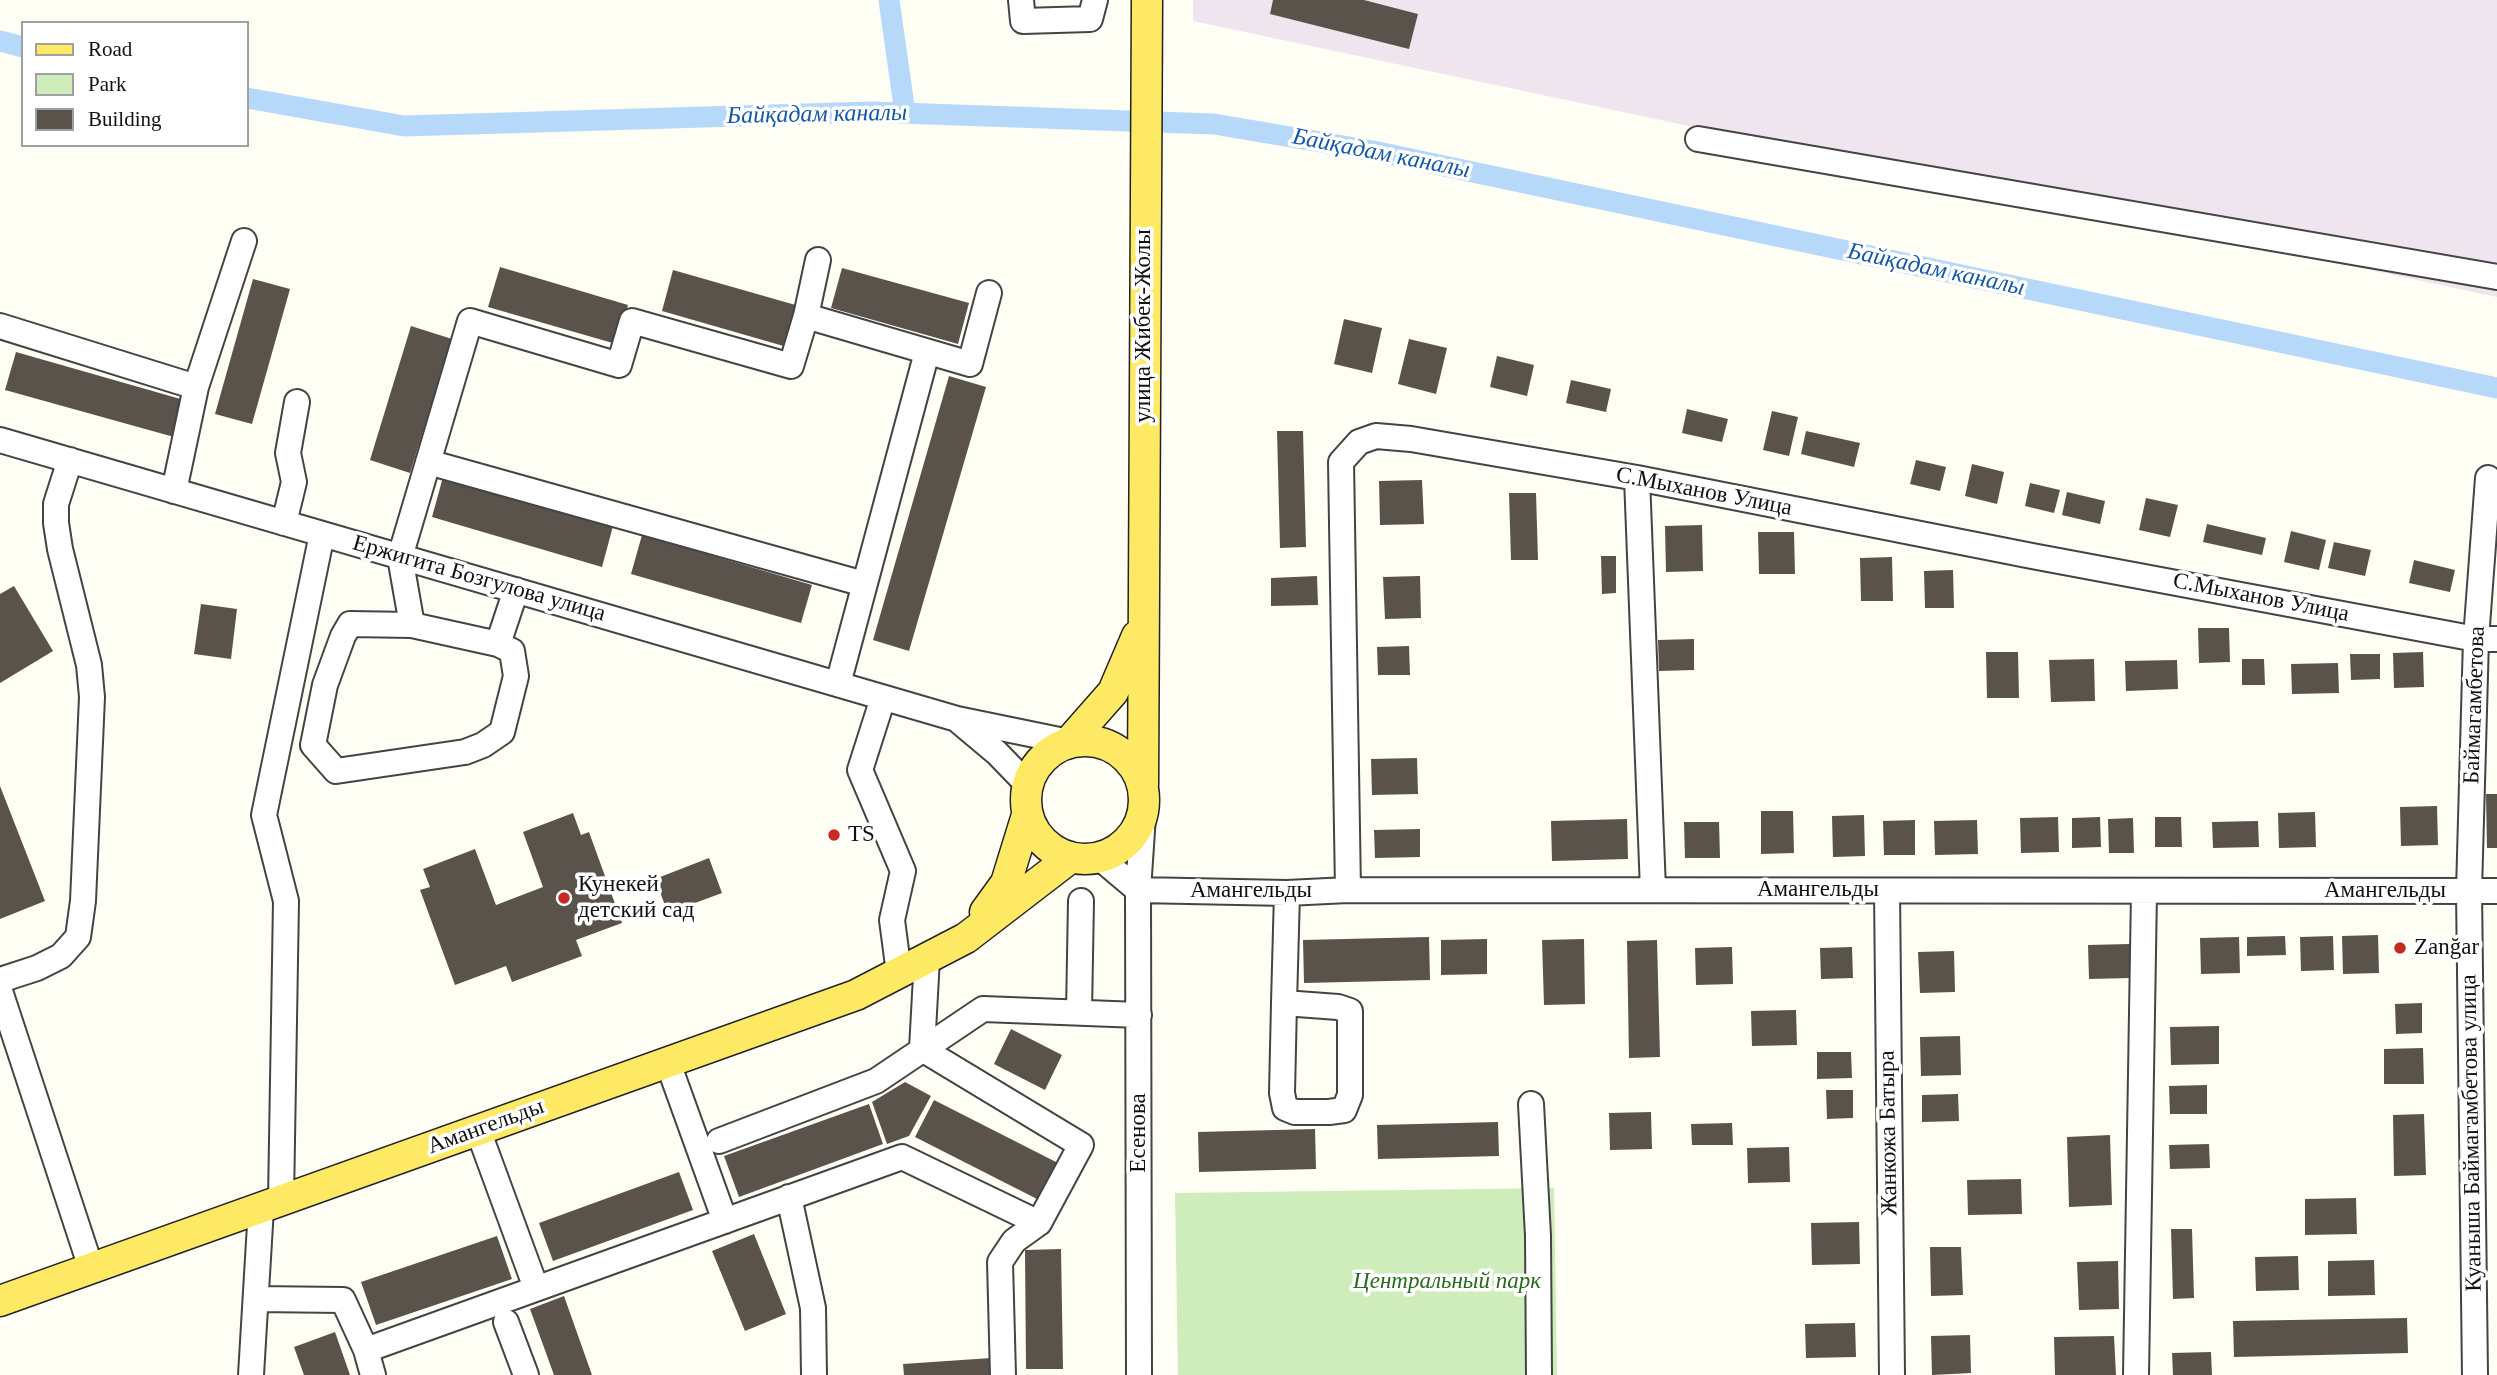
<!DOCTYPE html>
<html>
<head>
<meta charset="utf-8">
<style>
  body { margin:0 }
  #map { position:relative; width:2497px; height:1375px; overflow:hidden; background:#fffef4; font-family:"Times New Roman",serif }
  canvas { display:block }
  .legend { position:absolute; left:21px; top:21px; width:228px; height:126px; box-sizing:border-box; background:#fff; border:2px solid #a0a0a0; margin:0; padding:9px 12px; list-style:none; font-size:21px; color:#111 }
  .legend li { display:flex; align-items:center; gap:14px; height:35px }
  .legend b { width:35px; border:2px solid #a0a0a0 }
</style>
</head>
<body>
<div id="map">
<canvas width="2497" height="1375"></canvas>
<ul class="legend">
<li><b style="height:9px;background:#fee965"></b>Road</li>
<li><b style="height:19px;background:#cfecbb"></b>Park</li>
<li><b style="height:19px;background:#5a534c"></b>Building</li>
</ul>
</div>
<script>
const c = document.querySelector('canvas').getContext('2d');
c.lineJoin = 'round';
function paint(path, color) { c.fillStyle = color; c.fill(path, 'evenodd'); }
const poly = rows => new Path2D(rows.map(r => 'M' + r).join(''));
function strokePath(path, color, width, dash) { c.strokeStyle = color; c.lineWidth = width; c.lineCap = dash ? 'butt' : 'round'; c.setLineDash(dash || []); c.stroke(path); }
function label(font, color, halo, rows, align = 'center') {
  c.font = font + ' "Times New Roman",serif'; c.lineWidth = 7; c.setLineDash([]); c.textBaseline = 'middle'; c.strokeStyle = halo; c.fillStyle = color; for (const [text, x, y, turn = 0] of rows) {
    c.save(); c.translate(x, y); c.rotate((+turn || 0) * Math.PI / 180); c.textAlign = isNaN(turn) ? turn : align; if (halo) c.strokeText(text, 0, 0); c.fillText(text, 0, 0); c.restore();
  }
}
const industrial = poly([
  [1193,0,2497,0,2497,297,1193,21]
]);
const green = poly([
  [1554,1188,1557,1375,1178,1375,1175,1193]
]);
const canal = poly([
  [889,0,905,113],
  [0,41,23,47],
  [247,98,404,126,871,112,1214,124,1373,151,2497,388]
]);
const building = poly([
  [1273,0,1364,0,1418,14,1409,49,1270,14],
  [500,267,628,305,616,344,488,307],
  [842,268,969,303,958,344,831,308],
  [673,270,799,306,787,347,662,311],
  [253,279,290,289,252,424,215,414],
  [1344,319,1382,328,1372,373,1334,364],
  [411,326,452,339,410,473,370,460],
  [1409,339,1447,348,1436,394,1398,384],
  [16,352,184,400,174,437,5,390],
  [1497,356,1534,365,1527,396,1490,387],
  [949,376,986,387,909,651,873,640],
  [1571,380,1611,389,1606,412,1566,403],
  [1687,409,1728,419,1722,442,1682,433],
  [1772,411,1798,417,1789,456,1763,450],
  [1277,431,1303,431,1306,547,1280,548],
  [1806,431,1860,443,1854,467,1801,454],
  [1916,460,1946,467,1940,491,1910,484],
  [1972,464,2004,472,1997,504,1965,496],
  [443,477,613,526,602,567,432,517],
  [1422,480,1424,524,1380,525,1379,481],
  [2030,483,2060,490,2054,513,2025,506],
  [2067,492,2105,501,2100,524,2062,515],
  [1509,493,1536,493,1538,560,1511,560],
  [2146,498,2178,505,2170,537,2139,530],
  [2207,524,2266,538,2262,555,2203,542],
  [1702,525,1703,571,1666,572,1665,526],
  [2291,531,2326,540,2319,570,2284,562],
  [1758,532,1794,532,1795,574,1759,574],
  [642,535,812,585,801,623,631,574],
  [2334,542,2371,550,2365,576,2328,568],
  [1601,556,1616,556,1616,593,1602,594],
  [1892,557,1893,601,1861,601,1860,558],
  [2414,560,2455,570,2450,592,2409,583],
  [1953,570,1954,608,1925,608,1924,571],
  [1317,576,1318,605,1271,606,1271,578],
  [1420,576,1421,618,1385,619,1383,577],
  [14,586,53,651,0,683,0,594],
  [201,604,237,609,231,659,194,654],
  [2198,628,2229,628,2230,662,2199,663],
  [1694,639,1694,670,1659,671,1658,640],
  [1409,646,1410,675,1378,675,1377,647],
  [1986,652,2018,652,2019,698,1987,698],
  [2423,652,2424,687,2394,688,2393,653],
  [2350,654,2380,654,2380,679,2351,680],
  [2094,659,2095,701,2051,702,2049,660],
  [2242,659,2264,659,2265,685,2242,685],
  [2177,660,2178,689,2126,691,2125,661],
  [2338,663,2339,693,2292,694,2291,664],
  [1417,758,1418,794,1372,795,1371,759],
  [0,786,45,901,0,919],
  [2486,794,2497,794,2497,848,2487,848],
  [2437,806,2438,845,2401,846,2400,807],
  [1761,811,1793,811,1794,853,1761,854],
  [2315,812,2316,847,2279,848,2278,813],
  [573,813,581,835,589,832,622,923,576,940,582,956,512,982,506,966,455,985,420,890,430,887,423,869,475,849,496,905,543,887,523,832],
  [1864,815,1865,856,1833,857,1832,816],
  [2058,817,2059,852,2021,853,2020,818],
  [2100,817,2101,847,2072,848,2072,818],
  [2155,817,2181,817,2182,847,2155,847],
  [2133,818,2134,853,2109,853,2108,819],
  [1627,819,1628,859,1552,861,1551,821],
  [1915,820,1915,855,1884,855,1883,821],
  [1977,820,1978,854,1935,855,1934,821],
  [2258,821,2259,847,2213,848,2212,822],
  [1684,822,1719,822,1720,858,1685,858],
  [1420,829,1420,857,1375,858,1374,830],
  [709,858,722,893,668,913,655,879],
  [2378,935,2379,973,2343,974,2342,936],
  [2285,936,2286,955,2247,956,2247,937],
  [2333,936,2334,970,2301,971,2300,937],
  [1429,937,1430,980,1304,983,1303,940],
  [2239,937,2240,973,2201,974,2200,938],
  [1487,939,1487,974,1441,975,1441,940],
  [1584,939,1585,1004,1544,1005,1542,940],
  [1657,940,1660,1057,1629,1058,1627,941],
  [2130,944,2131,978,2089,979,2088,945],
  [1732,947,1733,984,1696,985,1695,948],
  [1852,947,1853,978,1821,979,1820,948],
  [1954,951,1955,992,1920,993,1918,952],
  [2422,1003,2422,1033,2396,1034,2395,1004],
  [1796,1010,1797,1045,1752,1046,1751,1011],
  [2219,1026,2219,1064,2171,1065,2170,1027],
  [1011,1029,1062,1055,1045,1090,994,1064],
  [1960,1036,1961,1075,1921,1076,1920,1037],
  [2423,1048,2424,1084,2384,1084,2384,1049],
  [1817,1052,1851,1052,1852,1078,1817,1079],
  [905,1082,931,1096,909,1136,887,1144,872,1102],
  [2207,1085,2207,1114,2170,1114,2169,1086],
  [1826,1090,1853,1090,1853,1118,1827,1119],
  [1958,1094,1959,1121,1922,1122,1922,1095],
  [934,1100,1058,1163,1039,1200,915,1137],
  [869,1104,883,1144,739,1197,724,1156],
  [1651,1112,1652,1149,1610,1150,1609,1113],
  [2424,1114,2426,1175,2394,1176,2393,1115],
  [1498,1122,1499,1156,1378,1159,1377,1125],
  [1732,1123,1733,1145,1692,1145,1691,1124],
  [1315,1129,1316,1169,1199,1172,1198,1132],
  [2110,1135,2112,1205,2069,1207,2067,1137],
  [2209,1144,2210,1168,2170,1169,2169,1145],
  [1789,1147,1790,1182,1748,1183,1747,1148],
  [679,1172,693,1210,553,1261,539,1223],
  [2021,1179,2022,1214,1968,1215,1967,1180],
  [2356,1198,2357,1234,2305,1235,2305,1199],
  [1859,1222,1860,1264,1812,1265,1811,1223],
  [2171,1229,2192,1229,2194,1298,2173,1299],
  [754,1234,786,1314,745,1331,712,1251],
  [497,1236,512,1279,376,1325,361,1282],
  [1930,1247,1961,1247,1963,1295,1931,1296],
  [1061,1249,1063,1369,1026,1369,1025,1250],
  [2298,1256,2299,1290,2256,1291,2255,1257],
  [2374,1260,2375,1295,2328,1296,2328,1261],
  [2118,1261,2119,1309,2079,1310,2077,1262],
  [564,1296,592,1375,554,1375,530,1309],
  [2407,1318,2408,1353,2234,1357,2233,1321],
  [1855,1323,1856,1357,1806,1358,1805,1324],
  [335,1332,350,1375,304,1375,294,1347],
  [1970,1335,1971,1373,1932,1375,1931,1336],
  [2114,1336,2116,1375,2055,1375,2054,1337],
  [2211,1352,2212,1375,2173,1375,2172,1353],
  [991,1358,993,1375,904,1375,903,1364]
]);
const minor = poly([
  [1021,0,1023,21,1090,19,1095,0],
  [1698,139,2497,277],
  [806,316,818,260],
  [0,326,196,387],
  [0,440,957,719,1069,742],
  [428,462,864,584],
  [1637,478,1653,890],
  [174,491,196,387,244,241],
  [284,523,294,482,288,453,297,402],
  [412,625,350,624,343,636,325,685,313,745,336,771,465,752,483,745,502,732,516,676,512,651,498,644,412,625,400,557,470,321,619,365,632,321,791,366,806,316,970,364,989,293],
  [498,644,516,590],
  [838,684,927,352],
  [883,698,860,770,903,871,892,920,899,973],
  [960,722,997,753,1027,784],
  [1100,858,1138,890],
  [1138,890,1287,893,1348,890,2497,891],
  [1348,890,1341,462,1359,442,1376,436,1411,439,1637,478,2032,556,2476,639,2497,639],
  [1887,891,1892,1375],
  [0,980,37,968,61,956,78,937,83,901,92,697,89,665,60,549,56,523,56,504,70,460],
  [0,991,91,1268],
  [1284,1003,1338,1007,1350,1011,1350,1095,1344,1110,1329,1112,1295,1112,1285,1108,1282,1093,1284,1003,1287,893],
  [1079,1012,1081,901],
  [668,1063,725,1221],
  [1531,1104,1538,1236,1539,1375],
  [478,1130,536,1288],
  [719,1141,876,1081,983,1009,1139,1015],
  [789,1197,813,1308,814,1375],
  [281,1200,286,901,264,815,322,534],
  [256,1299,343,1300,366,1350,902,1157,1039,1223,1081,1145,922,1049,927,958],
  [506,1322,526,1375],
  [366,1350,373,1375],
  [251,1375,261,1208],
  [1003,1375,1000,1262,1014,1241,1039,1223],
  [1139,1375,1138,890,1143,816],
  [2136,1375,2144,892],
  [2475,1375,2469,891,2476,639,2488,478]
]);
const major = poly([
  '1026 800a59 59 0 1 1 118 0a59 59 0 1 1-118 0Z',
  [1069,742,1113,692,1137,636],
  [1143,785,1147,0],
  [985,912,1006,883,1027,815],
  [0,1301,856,995,966,938,1070,858]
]);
const markers = [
  [834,835,7,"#c92a20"],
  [564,898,7,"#c92a20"],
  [2400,948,7,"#c92a20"]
];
const streetNames = [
  ["улица Жибек-Жолы",1144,326,-90],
  ["С.Мыханов Улица",1704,492,11],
  ["Ержигита Бозгулова улица",479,579,16],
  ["С.Мыханов Улица",2261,598,11],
  ["Баймагамбетова",2475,705,-88],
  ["Амангельды",1818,890],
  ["Амангельды",1251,891],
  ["Амангельды",2385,891],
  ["Амангельды",486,1127,-20],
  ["Есенова",1139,1133,-90],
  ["Жанкожа Батыра",1889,1133,-91],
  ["Куаныша Баймагамбетова улица",2472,1133,-91]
];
const poiNames = [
  ["TS",848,835],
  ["Кунекей",578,885],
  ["детский сад",578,911],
  ["Zanğar",2414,948]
];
const parkNames = [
  ["Центральный парк",1447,1282]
];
const waterNames = [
  ["Байқадам каналы",817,115,-1],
  ["Байқадам каналы",1381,154,11],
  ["Байқадам каналы",1936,270,12]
];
paint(industrial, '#efe5ef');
paint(green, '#cfecbb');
strokePath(canal, '#b6d9f9', 21);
paint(building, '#5a534c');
strokePath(minor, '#444', 28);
strokePath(major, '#222', 33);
strokePath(minor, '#fff', 24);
strokePath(major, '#fee965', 30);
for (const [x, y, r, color] of markers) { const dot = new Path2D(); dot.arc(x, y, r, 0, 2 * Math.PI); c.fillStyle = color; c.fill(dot); strokePath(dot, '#fff', 2.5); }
label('23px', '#111', '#fff', streetNames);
label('23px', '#111', '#fff', poiNames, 'left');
label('italic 23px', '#256d1c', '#fff', parkNames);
label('italic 24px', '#1258aa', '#fff', waterNames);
</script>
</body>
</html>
